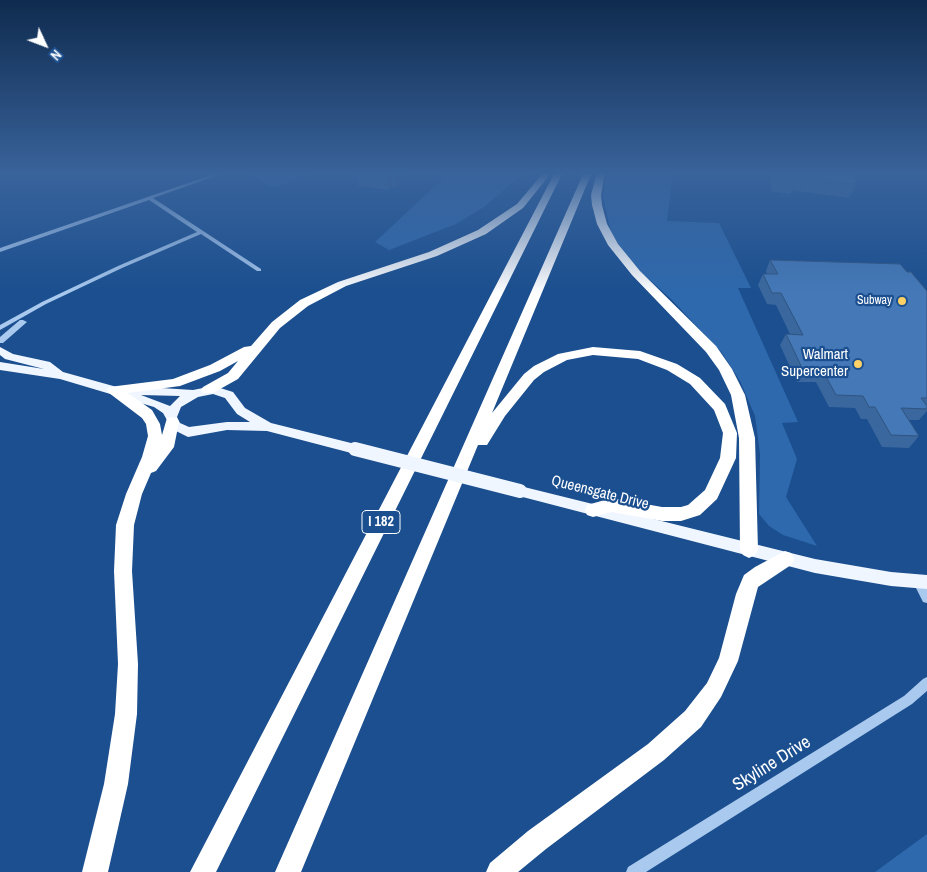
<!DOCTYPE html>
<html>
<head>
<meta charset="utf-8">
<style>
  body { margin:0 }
  #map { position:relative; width:927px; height:872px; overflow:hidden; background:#1b4f8f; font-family:"Archivo Narrow",sans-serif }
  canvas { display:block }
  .north { position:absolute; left:20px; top:20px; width:50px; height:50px; -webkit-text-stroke:4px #1b4f8f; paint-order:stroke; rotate:133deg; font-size:14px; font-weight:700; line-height:20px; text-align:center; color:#fff }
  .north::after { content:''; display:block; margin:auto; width:18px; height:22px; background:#fff; clip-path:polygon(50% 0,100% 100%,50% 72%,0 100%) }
</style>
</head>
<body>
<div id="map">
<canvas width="927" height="872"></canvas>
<div class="north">N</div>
</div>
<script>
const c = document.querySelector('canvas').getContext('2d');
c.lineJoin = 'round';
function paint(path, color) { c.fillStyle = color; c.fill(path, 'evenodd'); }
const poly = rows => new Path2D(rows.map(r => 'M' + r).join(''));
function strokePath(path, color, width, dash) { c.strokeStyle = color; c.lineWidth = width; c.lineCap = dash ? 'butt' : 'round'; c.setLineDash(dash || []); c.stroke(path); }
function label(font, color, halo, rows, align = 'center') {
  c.font = font + ' "Archivo Narrow",sans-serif'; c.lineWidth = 4.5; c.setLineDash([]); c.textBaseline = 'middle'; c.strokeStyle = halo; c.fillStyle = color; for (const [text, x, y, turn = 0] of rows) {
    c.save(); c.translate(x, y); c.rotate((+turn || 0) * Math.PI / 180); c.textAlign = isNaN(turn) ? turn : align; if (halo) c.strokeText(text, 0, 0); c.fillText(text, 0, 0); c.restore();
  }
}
const green = poly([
  [243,172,314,172,274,188],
  [450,172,525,172,484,207,456,224,389,250,375,242],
  [606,172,673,172,667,221,719,223,751,288,738,288,798,422,782,423,797,459,786,497,817,546,783,535,769,526,759,514,760,454,755,416,740,381,722,353,672,300,641,272,623,251,611,233,603,197],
  [927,834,927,872,875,872]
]);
const minor = poly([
  [220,172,227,172,153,198,261,269,261,271,257,271,201,234,122,268,46,304,0,330,0,325,42,302,118,266,197,232,149,200,0,252,0,248,220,172],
  [20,320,23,320,27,322,3,343,0,343,0,337,20,320],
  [918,577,922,579,927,588,927,603,923,602,913,582,914,579,918,577],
  [927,677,927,691,912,704,646,872,626,872,628,867,904,696,923,679,927,677]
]);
const major = poly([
  [0,347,13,354,50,362,63,372,124,389,129,386,193,390,213,386,217,387,233,392,245,408,271,423,355,444,360,446,361,449,360,452,355,454,267,431,227,430,188,437,172,429,163,413,154,407,60,379,0,370,0,362,44,369,5,359,0,355,0,347],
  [213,394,225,398,237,414,250,422,227,422,189,427,180,423,177,417,181,407,198,397,213,394],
  [141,395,180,396,170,406,141,395],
  [520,486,815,559,891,572,927,575,927,589,891,586,815,573,515,495,513,491,515,487,520,486]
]);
const highway = poly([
  [544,172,552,172,523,208,486,234,437,256,346,286,308,306,280,328,238,379,213,393,203,393,201,390,203,387,228,373,238,361,220,371,180,386,128,393,152,410,160,424,162,435,167,418,172,417,177,418,179,422,174,447,156,471,151,473,142,494,134,525,132,571,138,664,137,714,128,784,108,872,82,872,104,784,115,714,118,664,114,571,116,525,126,494,142,457,148,436,146,424,142,418,109,393,107,390,109,387,173,379,210,365,244,347,251,346,272,322,300,300,338,282,429,252,478,230,517,204,544,172],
  [555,172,563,172,216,872,190,872,555,172],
  [584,172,592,172,492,413,524,374,534,366,558,354,593,347,640,351,677,364,700,378,725,404,737,433,736,458,717,499,700,515,681,521,662,521,612,512,593,517,587,515,585,510,587,505,612,498,662,507,681,507,688,505,705,490,720,458,723,433,714,410,690,384,667,370,638,359,593,355,567,360,544,372,534,380,505,416,487,445,478,445,301,872,275,872,584,172],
  [597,172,605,172,601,195,602,205,607,224,618,244,640,271,716,346,732,369,745,395,755,438,758,550,755,555,749,558,743,555,740,550,739,438,731,395,719,370,706,352,632,275,608,245,597,224,592,205,591,195,597,172],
  [785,551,791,553,794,559,791,565,758,587,738,661,721,697,701,727,664,760,546,849,518,872,486,872,490,863,528,831,648,744,685,711,707,683,719,658,736,594,744,575,755,567,785,551]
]);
const majorBridge = poly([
  [355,449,520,491]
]);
const wall = poly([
  [357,172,411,172,396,187,392,186,389,190,358,185],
  [770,172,852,172,856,184,849,198,792,190,790,194,771,191],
  [770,260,907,272,927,291,927,411,919,420,909,420,919,436,909,448,882,447,867,419,861,419,855,408,829,407,816,382,797,382,780,345,786,334,790,334,776,305,767,304,758,285,763,274,767,274,766,271]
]);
const shadedWall = poly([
  [396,172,411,172,396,187,395,173],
  [391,173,392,186,389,190,387,176]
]);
const building = poly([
  [360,172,396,172,395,173,391,173,387,176,360,172],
  [776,172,852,172,856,184,795,176,796,180,777,178,776,172],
  [770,260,900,264,907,272,911,272,927,291,927,398,921,398,927,406,927,409,901,408,919,436,891,435,875,407,869,407,863,396,836,395,823,371,803,370,786,334,803,335,781,293,772,293,763,274,778,274,770,260]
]);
const markers = [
  [902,301,5,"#ffd166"],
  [858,364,5,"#ffd166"]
];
const farPoinames = [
  ["Subway",892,301]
];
const shields = [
  [381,522,38]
];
const shieldNames = [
  ["I 182",381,522]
];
const poiNames = [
  ["Walmart",848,355],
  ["Supercenter",848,372]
];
const streetNames = [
  ["Queensgate Drive",600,493,14]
];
const nearStreetnames = [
  ["Skyline Drive",772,764,-32]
];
paint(green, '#2e69ad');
paint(minor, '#a9c9ee');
paint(major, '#f0f6ff');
paint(highway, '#fff');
strokePath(majorBridge, '#f0f6ff', 14);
paint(wall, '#3a679d');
paint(shadedWall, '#305480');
paint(building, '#4478b7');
strokePath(building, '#305480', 1);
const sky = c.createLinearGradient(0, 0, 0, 294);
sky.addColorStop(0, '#0f2b4f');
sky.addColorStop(0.59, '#39639b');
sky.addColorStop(1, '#39639b00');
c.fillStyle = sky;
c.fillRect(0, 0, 927, 294);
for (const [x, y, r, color] of markers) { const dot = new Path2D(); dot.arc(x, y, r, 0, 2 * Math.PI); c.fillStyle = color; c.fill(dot); strokePath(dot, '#1b4f8f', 2); }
label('12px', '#fff', '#1b4f8f', farPoinames, 'right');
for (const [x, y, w] of shields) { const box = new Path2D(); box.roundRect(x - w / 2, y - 11.5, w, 23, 4); c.fillStyle = '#1b4f8f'; c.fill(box); strokePath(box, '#fff', 1); }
label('bold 14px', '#fff', null, shieldNames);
label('15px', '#fff', '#1b4f8f', poiNames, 'right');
label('15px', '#fff', '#1b4f8f', streetNames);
label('18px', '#fff', '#1b4f8f', nearStreetnames);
</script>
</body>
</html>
